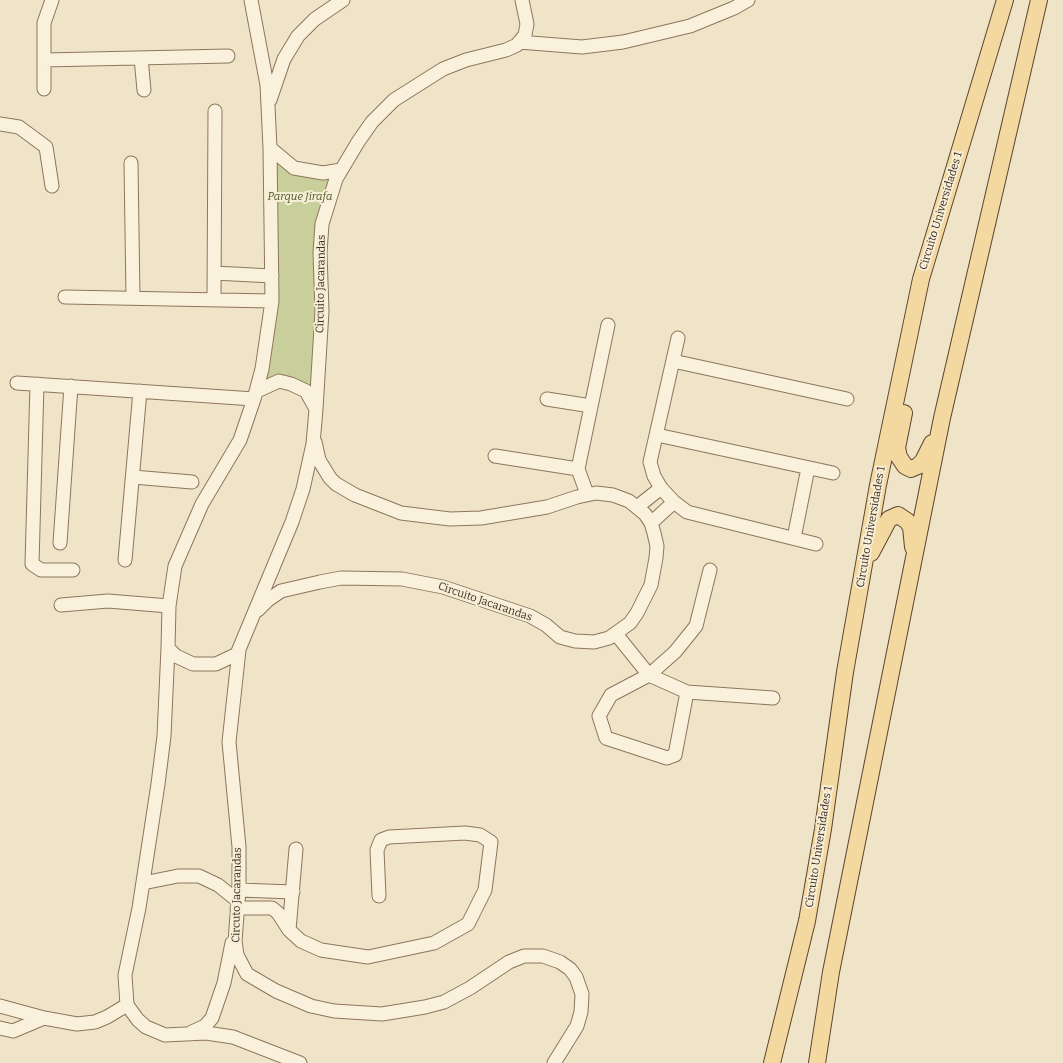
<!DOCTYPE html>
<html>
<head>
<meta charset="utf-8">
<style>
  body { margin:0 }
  canvas { display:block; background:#f0e4c8 }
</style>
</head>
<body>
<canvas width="1063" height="1063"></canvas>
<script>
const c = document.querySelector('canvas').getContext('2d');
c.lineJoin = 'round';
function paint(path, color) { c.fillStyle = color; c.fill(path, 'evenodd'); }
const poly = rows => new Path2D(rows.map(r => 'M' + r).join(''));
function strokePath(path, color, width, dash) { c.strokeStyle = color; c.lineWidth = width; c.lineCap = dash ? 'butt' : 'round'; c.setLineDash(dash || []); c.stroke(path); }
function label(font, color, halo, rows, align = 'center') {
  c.font = font + ' Bitter,serif'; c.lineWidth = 4; c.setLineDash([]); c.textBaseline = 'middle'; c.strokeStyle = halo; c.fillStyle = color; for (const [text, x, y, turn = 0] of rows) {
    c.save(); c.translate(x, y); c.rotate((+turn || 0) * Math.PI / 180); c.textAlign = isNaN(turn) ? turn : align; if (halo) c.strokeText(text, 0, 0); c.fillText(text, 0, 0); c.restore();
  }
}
const green = poly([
  [270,148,299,169,341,170,329,200,316,409,291,384,257,391,273,281]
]);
const minor = poly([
  [251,0,267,85,270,148,272,301,262,369,254,399,240,440,202,504,175,566,169,606,168,648,176,656,193,664,216,664,237,654,292,522,303,489,313,444,316,409,322,311,320,253,322,224,336,179,358,142,372,122,394,100,443,69,466,60,506,50,517,45,525,35,527,24,522,0],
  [519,42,582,47,623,42,690,26,734,8,748,0],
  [141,58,144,90],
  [44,60,228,56],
  [44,89,44,23,52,0],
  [270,100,284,59,298,36,315,19,343,0],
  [0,124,19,127,46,147,52,186],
  [270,148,294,168,323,173,341,170],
  [131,163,133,298],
  [214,273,272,276],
  [65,297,272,301],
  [214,299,215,111],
  [678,338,650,462,654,476,661,488,674,502,687,512,816,544],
  [673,361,847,399],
  [17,383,254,399],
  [37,384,32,564,41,570,73,570],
  [257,391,279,381,291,384,306,391,316,409],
  [547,399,591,406],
  [657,435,833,473],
  [495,456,578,469],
  [133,477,192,482],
  [587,494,578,469,608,325],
  [637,507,661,488],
  [651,523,674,502],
  [794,538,808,468],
  [60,543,71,386],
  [125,560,140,391],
  [61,605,108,601,169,606],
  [258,610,268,600,281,591,320,582,341,578,402,579,443,587,530,616,546,625,560,637,575,641,594,642,609,638,630,623,637,613,651,585,656,558,657,546,654,533,651,523,645,514,629,501,613,495,596,493,577,497,547,507,481,518,450,519,401,513,355,495,336,484,330,478,319,460,315,442],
  [616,634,649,675,687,692,773,698],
  [168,648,164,736,158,784,139,908,125,975,127,1005,138,1020,146,1027,165,1035,206,1033,233,1037,300,1063],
  [239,650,229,742,239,847,239,890,235,941,237,955,247,974,276,991,311,1006,334,1011,382,1014,425,1007,444,1002,470,988,509,962,524,956,543,956,560,962,570,969,576,977,582,994,581,1012,577,1026,554,1063],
  [687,692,675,755,667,758,606,738,599,716,611,695,649,675,675,652,696,626,710,570],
  [143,883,178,876,199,876,218,885,238,901],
  [239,890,293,892],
  [237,908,272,908,278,913,289,930,301,941,321,950,368,957,434,943,468,924,485,890,491,842,480,835,465,833,389,837,381,840,377,850,379,896],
  [289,930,296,849],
  [0,1006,44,1018,77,1024,95,1022,107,1017,127,1005],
  [0,1028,13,1031,44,1018],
  [192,1032,205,1026,212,1018,224,983,232,943]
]);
const major = poly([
  [904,413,897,448,899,457,905,466,911,469,918,466,923,461,932,443],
  [871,553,889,519,898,515,907,521,911,527,913,547],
  [772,1063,807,921,823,829,845,672,878,485,921,279,1005,0],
  [817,1063,831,972,942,418,1039,0]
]);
const parkNames = [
  ["Parque Jirafa",300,197]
];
const streetNames = [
  ["Circuito Universidades 1",941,211,-73],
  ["Circuito Jacarandas",321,284,-89],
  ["Circuito Universidades 1",871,527,-80],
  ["Circuito Jacarandas",485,602,19],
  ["Circuito Universidades 1",819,847,-81],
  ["Circuto Jacarandas",237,895,-89]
];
paint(green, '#c9cf9b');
strokePath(minor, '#8d765c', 15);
strokePath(major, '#5b4430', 18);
strokePath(minor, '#faf1dc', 13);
strokePath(major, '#f3d9a0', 16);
label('italic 11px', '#4d5a26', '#f7eed8', parkNames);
label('11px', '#3d2e20', '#f7eed8', streetNames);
</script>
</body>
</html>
